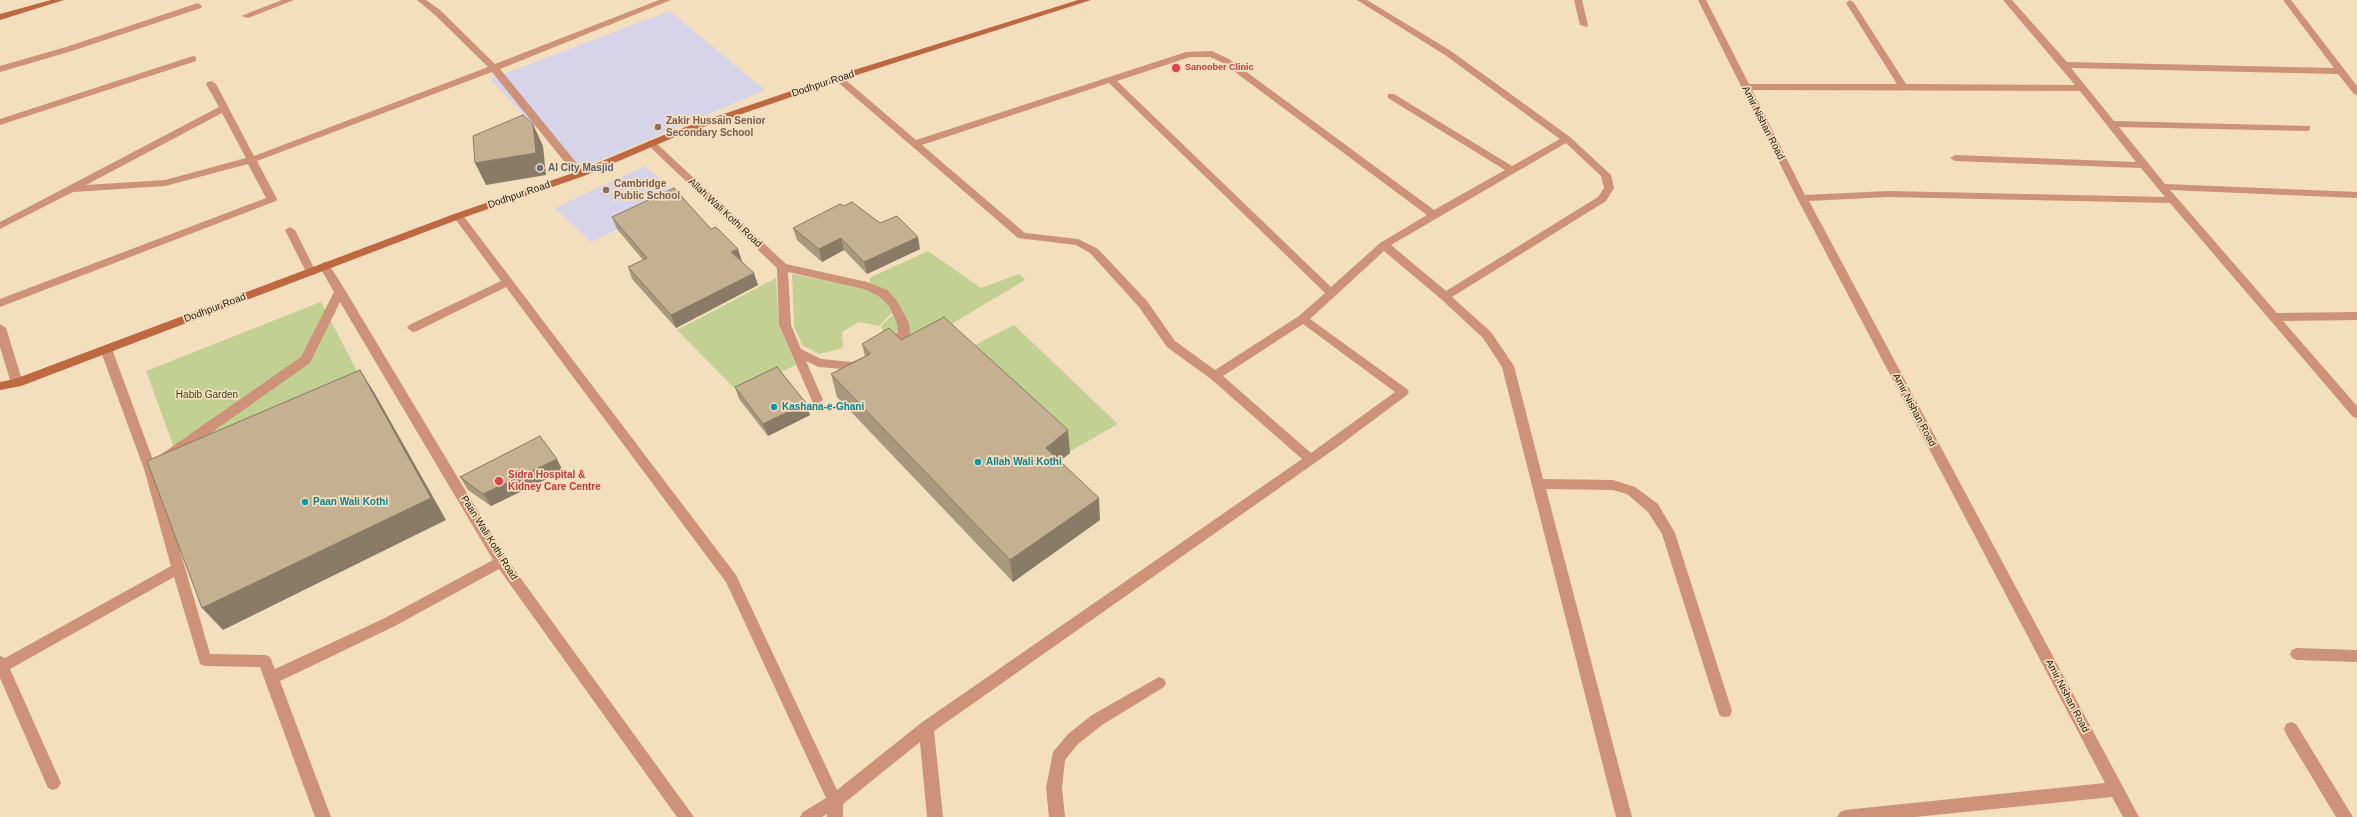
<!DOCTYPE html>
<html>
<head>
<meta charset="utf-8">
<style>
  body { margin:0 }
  canvas { display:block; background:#f3debe }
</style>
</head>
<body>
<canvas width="2357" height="817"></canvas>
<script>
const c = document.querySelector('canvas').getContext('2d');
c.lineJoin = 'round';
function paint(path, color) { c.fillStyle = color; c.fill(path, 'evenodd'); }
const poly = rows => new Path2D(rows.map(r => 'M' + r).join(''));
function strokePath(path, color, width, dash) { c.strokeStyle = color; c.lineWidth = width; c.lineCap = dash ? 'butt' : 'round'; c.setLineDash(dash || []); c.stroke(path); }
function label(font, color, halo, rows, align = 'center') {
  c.font = font + ' Helvetica,sans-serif'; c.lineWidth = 3.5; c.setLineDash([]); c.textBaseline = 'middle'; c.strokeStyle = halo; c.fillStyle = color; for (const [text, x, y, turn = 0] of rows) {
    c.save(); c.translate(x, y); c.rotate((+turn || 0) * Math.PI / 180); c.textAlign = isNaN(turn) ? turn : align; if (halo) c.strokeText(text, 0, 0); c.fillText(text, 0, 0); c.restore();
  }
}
const education = poly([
  [670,11,765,90,577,170,490,79],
  [645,166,682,198,591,242,555,208]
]);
const green = poly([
  [928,251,981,288,1019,274,1025,280,903,353,885,337,881,326,893,315,893,304,871,285,869,278],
  [792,274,873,290,891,306,892,313,879,326,859,322,842,332,843,348,819,354,802,345,794,326],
  [776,278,779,326,796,365,738,392,677,330],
  [321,302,361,379,177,456,146,371],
  [1014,325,1118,424,1067,453,965,350]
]);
const street = poly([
  [282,0,294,0,248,18,241,16,282,0],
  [417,0,426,0,440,10,495,64,659,0,671,0,500,69,584,172,584,176,576,176,492,72,257,161,277,199,276,201,0,307,0,299,266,198,248,164,165,186,73,192,0,229,0,222,219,107,206,84,208,82,211,81,216,84,254,156,488,67,434,14,417,0],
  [222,113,246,158,165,180,86,185,222,113],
  [1357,0,1367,0,1451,51,1570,137,1611,175,1614,188,1606,201,1452,297,1491,332,1514,366,1543,479,1613,480,1635,487,1658,504,1675,533,1732,711,1730,716,1725,717,1720,716,1718,711,1662,534,1648,512,1627,494,1613,490,1546,489,1632,817,1616,817,1502,367,1483,338,1441,299,1384,251,1310,319,1407,389,1409,392,1407,395,1336,448,934,731,943,817,927,817,920,742,843,804,843,817,827,817,827,814,822,817,800,817,803,812,826,798,726,582,506,287,417,331,413,332,407,328,409,325,501,281,453,216,454,214,462,214,736,575,837,790,921,723,1302,459,1211,379,1167,347,1139,307,1090,253,1076,245,1018,238,833,78,838,75,841,76,916,140,1186,52,1212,51,1229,59,1434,210,1505,170,1388,98,1388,94,1394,94,1512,166,1560,139,1445,55,1357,0],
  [1190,57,1210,57,1223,63,1427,215,1380,243,1331,287,1117,81,1190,57],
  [1109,83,1325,293,1299,316,1215,370,1175,341,1147,301,1098,249,1078,239,1025,233,922,145,1109,83],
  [1566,143,1601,176,1604,188,1598,197,1446,291,1391,245,1566,143],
  [1303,324,1395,392,1311,453,1223,376,1303,324],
  [1574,0,1582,0,1588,25,1587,27,1580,25,1574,0],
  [1698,0,1706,0,1749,84,1897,84,1846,3,1850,0,1854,3,1906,84,2075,85,2003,0,2012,0,2067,62,2334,68,2283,0,2291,0,2357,86,2357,95,2354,94,2338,74,2071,68,2114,121,2310,126,2310,130,2307,131,2119,127,2165,184,2357,192,2357,198,2170,190,2277,313,2357,312,2357,320,2283,321,2357,406,2357,418,2353,417,2170,203,1888,197,1809,201,2139,817,2123,817,2112,797,1915,817,1837,817,1840,812,1845,810,2105,783,1797,198,1698,0],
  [1752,90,2080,91,2136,162,1955,155,1950,158,1955,161,2141,168,2165,197,1888,191,1805,195,1752,90],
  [198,3,202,6,201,8,72,51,0,72,0,66,66,47,198,3],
  [193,56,196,57,196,61,0,125,0,119,193,56],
  [651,140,654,141,786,264,867,282,887,290,897,301,909,323,910,335,908,338,889,350,881,350,879,347,881,344,898,333,897,323,889,306,879,296,864,289,788,272,791,325,801,349,821,359,852,362,861,358,867,362,865,365,854,370,819,367,806,361,823,400,817,404,813,403,779,325,777,268,648,145,648,141,651,140],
  [290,227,295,230,316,272,315,275,307,275,306,272,285,230,290,227],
  [324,262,328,263,345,290,506,558,694,817,677,817,499,569,395,626,280,681,331,817,315,817,260,667,205,666,200,664,174,577,10,669,61,783,58,788,53,790,48,788,0,678,0,656,5,658,171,566,144,469,100,349,106,345,112,349,153,460,301,357,334,292,319,266,324,262],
  [340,302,493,560,385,618,275,669,270,657,265,655,210,654,157,471,310,363,340,302],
  [0,324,6,328,23,383,21,386,13,386,11,383,0,347,0,324],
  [2297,648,2357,650,2357,662,2297,660,2292,658,2290,654,2292,650,2297,648],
  [1159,677,1164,679,1166,683,1164,687,1102,725,1078,744,1065,760,1062,788,1065,817,1049,817,1046,788,1053,752,1068,734,1092,715,1159,677],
  [2291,722,2296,724,2353,817,2336,817,2286,734,2284,729,2286,724,2291,722]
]);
const secondary = poly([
  [51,0,64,0,0,20,0,14,51,0],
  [1078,0,1091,0,841,80,677,136,584,176,462,218,21,386,0,390,0,382,15,379,454,214,576,172,671,132,835,76,1078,0]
]);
const wall = poly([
  [612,217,711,229,742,261,758,285,676,328,632,279,628,267,643,260,617,229],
  [880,223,920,249,867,274,844,250,822,262,797,240,793,228],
  [901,340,1070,453,1060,461,1100,520,1013,582,837,397,831,374,865,356,862,344],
  [735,387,810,415,768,436,739,399],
  [563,471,491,506,468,490,460,477]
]);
const shadedWall = poly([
  [533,124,543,146,546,175,486,185,475,163],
  [918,237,920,249,867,274,864,262],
  [841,238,844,250,822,262,819,249],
  [738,249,742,261,731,252],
  [754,273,758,285,676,328,671,315],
  [360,370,374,392,446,520,223,630,202,608],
  [806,403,810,415,768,436,763,424],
  [1068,430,1070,453,1048,470,1046,448],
  [557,459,563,471,491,506,483,494],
  [1099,498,1100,520,1013,582,1010,560]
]);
const building = poly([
  [523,115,533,124,536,153,475,163,473,136,523,115],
  [674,188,711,229,716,227,738,249,731,252,754,273,671,315,628,267,647,258,612,217,674,188],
  [852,202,880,223,897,216,918,237,864,262,841,238,819,249,793,228,840,204,844,206,852,202],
  [944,317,1068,430,1046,448,1099,498,1010,560,831,374,870,354,862,344,889,328,901,340,944,317],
  [777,367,806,403,763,424,735,387,777,367],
  [360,370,431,498,202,608,147,461,360,370],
  [540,436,557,459,483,494,460,477,540,436]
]);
const markers = [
  [1176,68,5,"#e0444e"],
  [658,127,4,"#8d6e63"],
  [540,168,4,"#6b7280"],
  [606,190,4,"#8d6e63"],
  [774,407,4,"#0f9aa8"],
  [978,462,4,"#0f9aa8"],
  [499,481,5,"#e0444e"],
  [305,502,4,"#0f9aa8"]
];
const farHealthnames = [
  ["Sanoober Clinic",1185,68]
];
const streetNames = [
  ["Dodhpur Road",823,84,-18],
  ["Amir Nishan Road",1763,123,63],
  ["Dodhpur Road",519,195,-19],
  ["Allah Wali Kothi Road",725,213,43],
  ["Dodhpur Road",215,308,-21],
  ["Amir Nishan Road",1914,410,62],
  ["Paan Wali Kothi Road",489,538,58],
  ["Amir Nishan Road",2067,696,62]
];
const educationNames = [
  ["Zakir Hussain Senior",666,121],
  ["Secondary School",666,133],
  ["Cambridge",614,184],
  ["Public School",614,196]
];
const worshipNames = [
  ["Al City Masjid",548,168]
];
const parkNames = [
  ["Habib Garden",207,395]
];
const cultureNames = [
  ["Kashana-e-Ghani",782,407],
  ["Allah Wali Kothi",986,462],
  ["Paan Wali Kothi",313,502]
];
const healthNames = [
  ["Sidra Hospital &",508,475],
  ["Kidney Care Centre",508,487]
];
paint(education, '#d7d4ea');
paint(green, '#c2d091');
paint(street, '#cd9278');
paint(secondary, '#be6841');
paint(wall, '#a9977e');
paint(shadedWall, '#8a7b66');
paint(building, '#c5b092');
strokePath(building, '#8a7b66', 1);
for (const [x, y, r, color] of markers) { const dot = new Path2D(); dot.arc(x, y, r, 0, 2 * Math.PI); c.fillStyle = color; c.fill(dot); strokePath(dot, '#f3debe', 1.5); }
label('bold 9px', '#be3a42', '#f3debe', farHealthnames, 'left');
label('10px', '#231b10', '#f3debe', streetNames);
label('bold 10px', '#785e54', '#f3debe', educationNames, 'left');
label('bold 10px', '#5b616d', '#f3debe', worshipNames, 'left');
label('10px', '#3d441e', '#f3debe', parkNames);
label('bold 10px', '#0d838f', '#f3debe', cultureNames, 'left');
label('bold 10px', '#be3a42', '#f3debe', healthNames, 'left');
</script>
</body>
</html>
